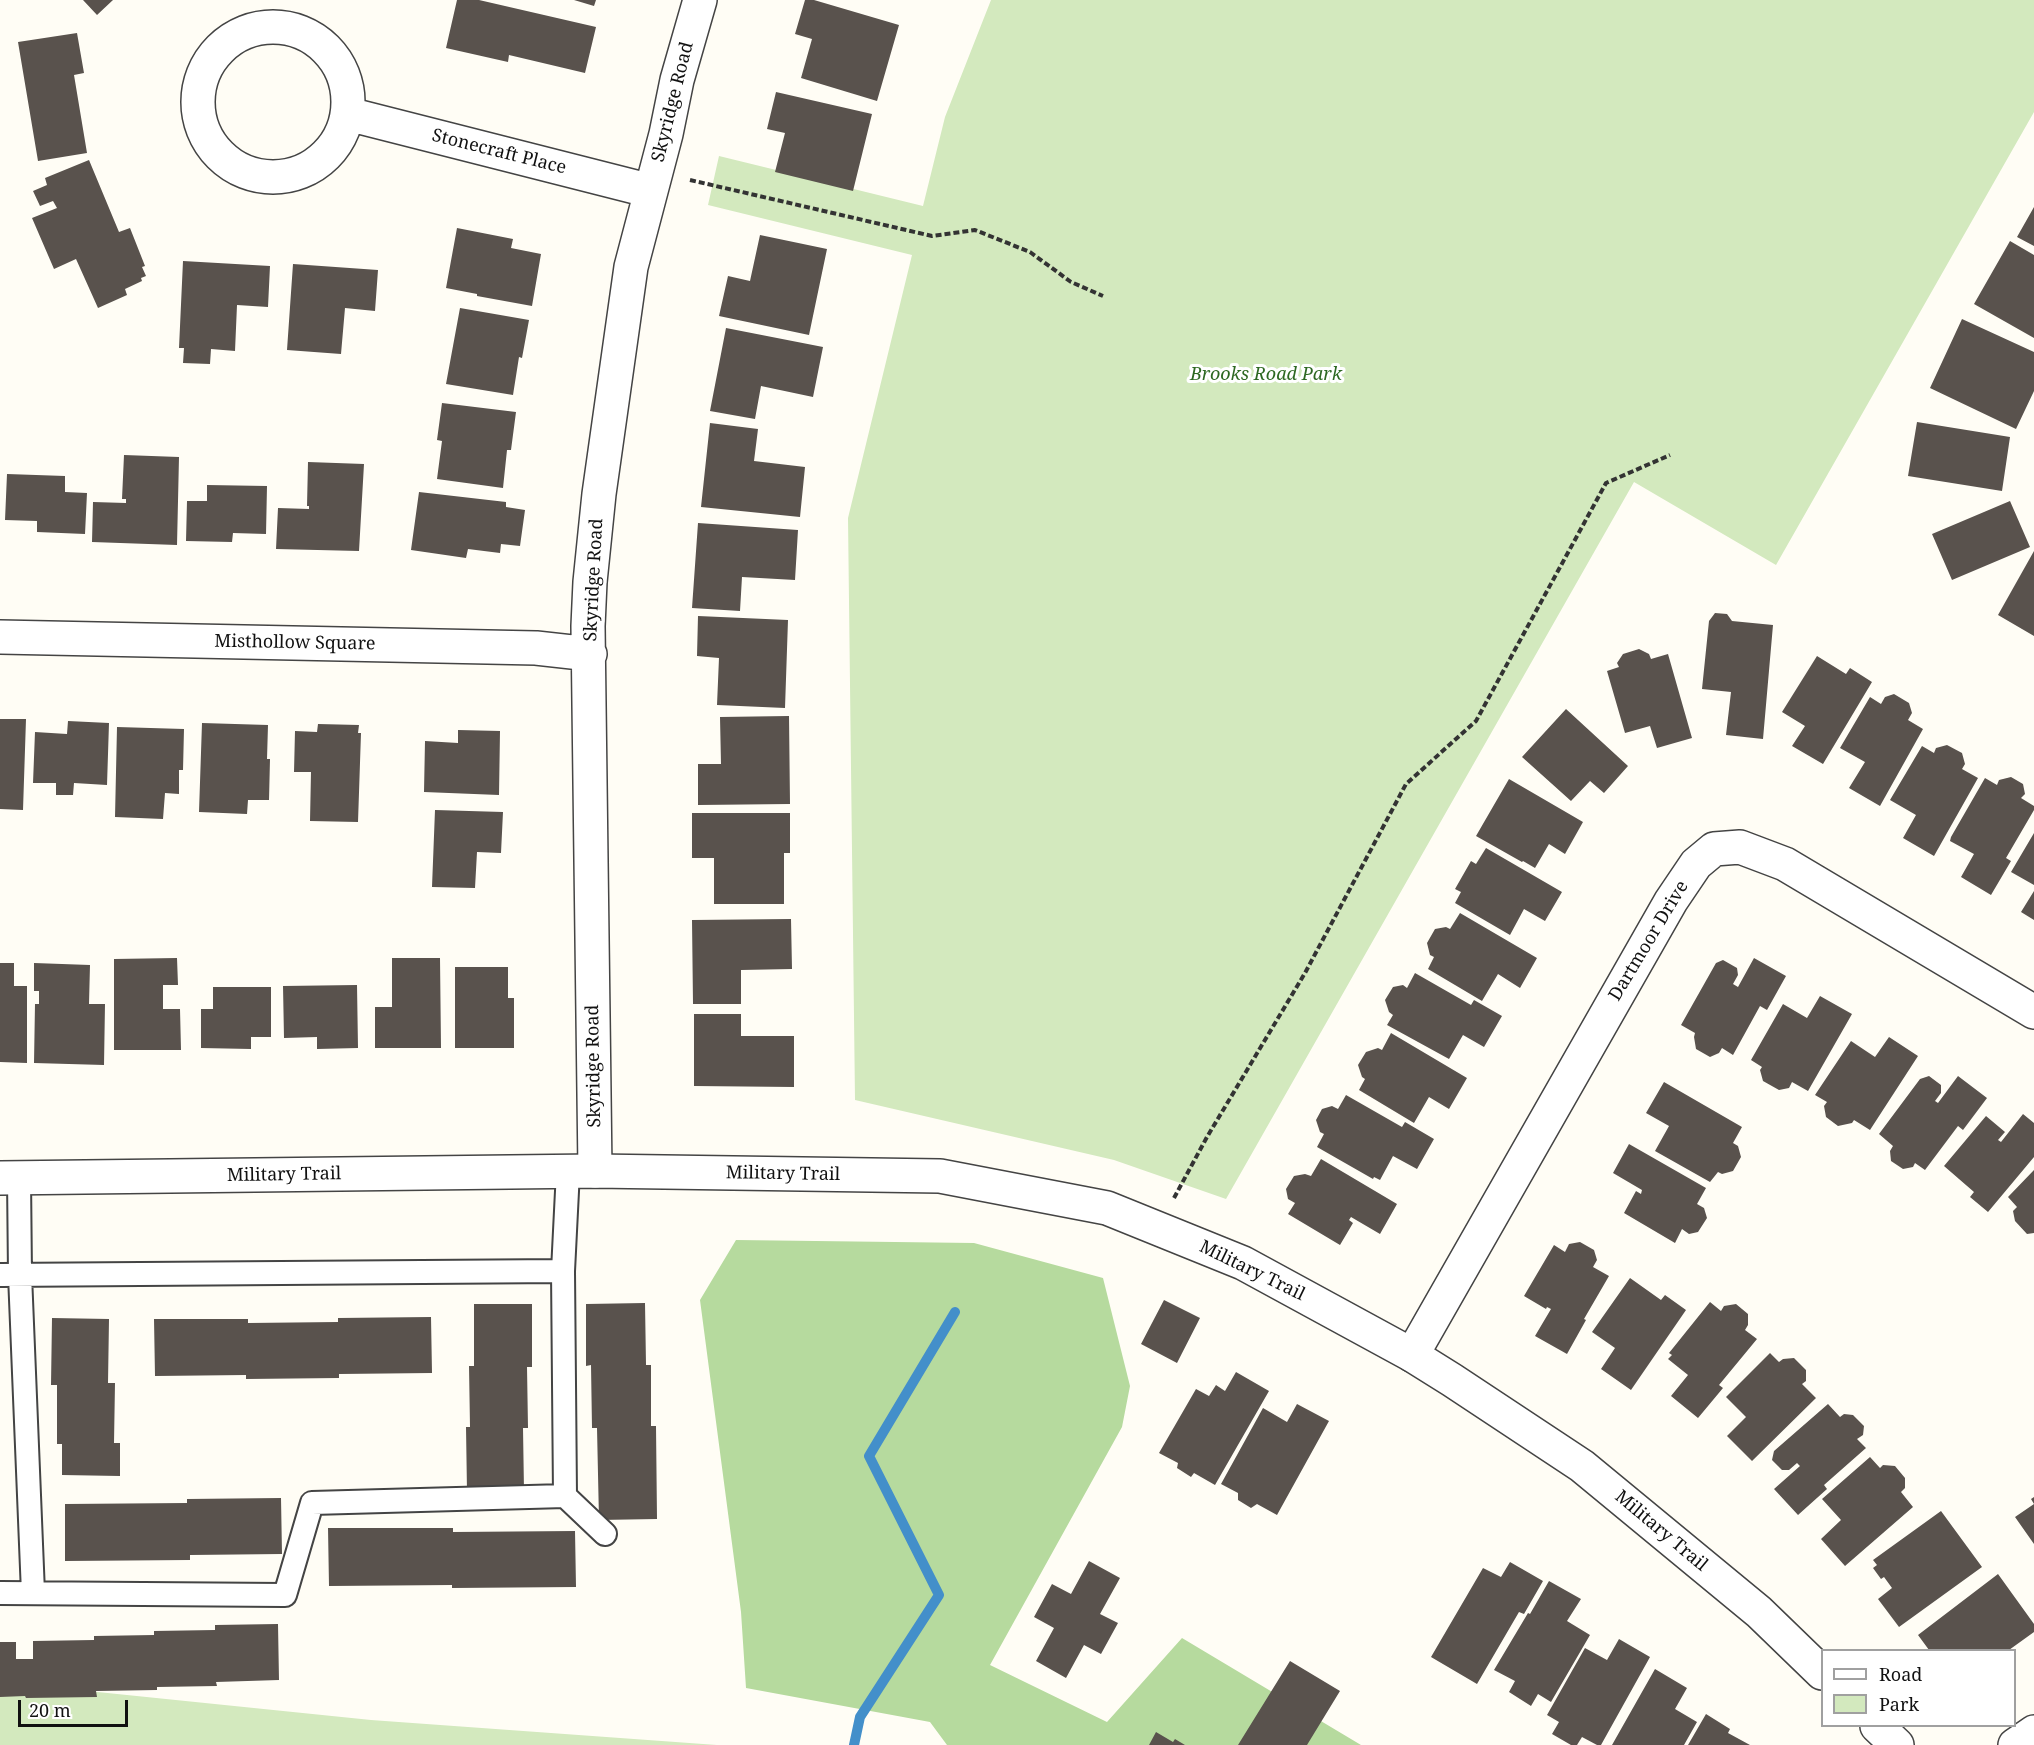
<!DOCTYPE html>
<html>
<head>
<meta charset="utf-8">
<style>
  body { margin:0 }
  #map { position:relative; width:2034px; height:1745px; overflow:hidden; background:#fffdf5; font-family:"Noto Serif",serif }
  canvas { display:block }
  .legend { position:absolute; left:1821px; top:1649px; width:195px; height:78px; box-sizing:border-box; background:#fff; border:2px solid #a0a0a0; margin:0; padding:8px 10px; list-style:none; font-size:18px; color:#111 }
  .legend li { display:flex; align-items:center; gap:12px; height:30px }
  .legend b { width:30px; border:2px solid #a0a0a0 }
  .scale { position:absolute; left:18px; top:1700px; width:110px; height:27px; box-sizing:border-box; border:3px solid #111; border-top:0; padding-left:8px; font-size:18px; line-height:21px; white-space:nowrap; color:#111; -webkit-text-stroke:4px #fff; paint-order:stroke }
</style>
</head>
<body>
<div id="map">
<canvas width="2034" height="1745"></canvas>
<ul class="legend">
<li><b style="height:8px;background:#fff"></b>Road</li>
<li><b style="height:16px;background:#d3e9be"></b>Park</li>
</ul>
<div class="scale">20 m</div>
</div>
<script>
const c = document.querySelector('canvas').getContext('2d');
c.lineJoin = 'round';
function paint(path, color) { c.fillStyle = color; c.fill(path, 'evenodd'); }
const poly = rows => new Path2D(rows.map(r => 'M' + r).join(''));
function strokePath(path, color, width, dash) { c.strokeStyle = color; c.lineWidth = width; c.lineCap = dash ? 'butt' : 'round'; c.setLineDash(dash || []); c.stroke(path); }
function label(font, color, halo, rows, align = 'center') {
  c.font = font + ' "Noto Serif",serif'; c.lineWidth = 6; c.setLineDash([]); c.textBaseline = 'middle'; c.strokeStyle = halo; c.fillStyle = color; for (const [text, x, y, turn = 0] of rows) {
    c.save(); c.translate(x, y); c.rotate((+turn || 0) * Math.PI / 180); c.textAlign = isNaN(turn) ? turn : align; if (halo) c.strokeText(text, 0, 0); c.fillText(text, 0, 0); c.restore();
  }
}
const green = poly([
  [991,0,2034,0,2034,112,1776,565,1634,482,1226,1199,1114,1160,855,1100,848,518,912,255,708,205,719,156,923,206,945,117],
  [0,1682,371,1720,717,1745,0,1745]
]);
const forest = poly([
  [736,1240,974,1243,1103,1278,1130,1386,1122,1427,990,1665,1107,1722,1182,1638,1361,1745,947,1745,930,1722,746,1688,741,1612,700,1300]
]);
const stream = poly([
  [854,1745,860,1717,939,1595,869,1456,955,1312]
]);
const building = poly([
  [83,0,113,0,97,15],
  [457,0,479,0,596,27,585,73,509,55,508,62,446,48],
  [574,0,596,0,594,6],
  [805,0,814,0,899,25,877,101,801,78,812,39,795,34],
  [77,33,84,73,74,75,87,153,38,161,18,42],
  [776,92,872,114,853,191,775,172,785,133,767,129],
  [89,160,119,232,130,228,145,266,142,267,146,276,141,278,142,281,125,289,127,295,98,308,76,259,54,269,32,218,57,208,53,201,40,206,33,191,47,185,45,178],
  [2034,207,2034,246,2017,237],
  [457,228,513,239,511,248,541,254,532,306,477,296,477,294,446,288],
  [760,235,827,249,809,335,719,316,728,276,750,281],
  [2010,241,2034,255,2034,338,1974,304],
  [183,261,270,266,268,307,237,305,235,351,211,349,210,364,183,363,184,348,179,348],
  [293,264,378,270,375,311,345,308,341,354,287,350],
  [460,308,529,320,522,358,519,357,513,395,446,384],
  [1962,319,2034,352,2034,391,2016,429,1930,388],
  [726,328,823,347,813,397,761,386,755,419,710,411],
  [442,403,516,412,511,450,507,450,503,488,437,479,442,441,437,440],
  [1917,422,2010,437,2002,491,1908,476],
  [710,423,758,429,754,461,805,467,800,517,701,507],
  [124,455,179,457,177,545,92,542,93,502,126,503,126,499,122,499],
  [308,462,364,464,359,551,276,549,278,508,309,509,309,506,307,506],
  [7,474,65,476,65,492,87,493,85,534,37,532,37,521,5,520],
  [207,485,267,486,266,534,233,533,232,542,186,541,187,501,207,501],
  [419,492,506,502,506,507,525,510,520,546,501,544,500,553,468,549,466,558,411,550],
  [2010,501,2030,547,1952,580,1932,534],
  [698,523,798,530,795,580,742,577,740,611,692,608],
  [2034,551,2034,636,1998,615],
  [1715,613,1727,614,1732,621,1773,625,1763,739,1726,735,1731,692,1702,689,1709,621],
  [698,616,788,620,785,708,717,705,719,658,697,656],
  [1639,649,1649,654,1651,659,1668,654,1692,738,1657,748,1650,726,1625,733,1607,671,1619,667,1617,663,1623,654],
  [1817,656,1846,674,1850,668,1872,682,1823,764,1792,746,1805,726,1782,712],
  [1894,694,1909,703,1912,713,1908,720,1923,729,1880,806,1849,788,1865,762,1840,748,1870,697,1881,704,1885,697],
  [1566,709,1628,766,1604,793,1590,781,1571,801,1522,757],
  [789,716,790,804,698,805,698,764,721,764,720,717],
  [0,719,26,719,23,810,0,809],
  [68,721,109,723,107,785,74,783,73,795,56,795,56,783,33,783,35,732,67,734],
  [202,723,268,725,267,759,270,759,269,800,248,800,247,814,199,812],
  [318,724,359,725,358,733,361,733,358,822,310,821,311,772,294,772,295,731,317,732],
  [117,727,184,729,183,770,179,770,179,794,165,793,163,819,115,817],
  [458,730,500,731,499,795,424,792,425,741,458,743],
  [1947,745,1962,753,1965,764,1962,769,1978,778,1934,856,1903,838,1916,815,1890,800,1922,746,1934,753,1936,748],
  [2011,777,2023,784,2025,794,2021,798,2034,806,2034,810,2006,858,2011,861,1991,895,1961,877,1974,854,1950,841,1951,837,1985,778,1997,785,1999,780],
  [1509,779,1583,822,1565,854,1549,844,1535,868,1523,861,1522,862,1476,836],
  [435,810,503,812,501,853,477,852,475,888,432,887],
  [692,813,790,813,790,853,784,853,784,904,714,904,714,858,692,858],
  [2034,833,2034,885,2011,872],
  [1486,848,1562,892,1545,921,1524,909,1510,935,1455,903,1461,892,1455,889,1471,861,1476,864],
  [2034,891,2034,920,2021,912],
  [1460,913,1537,958,1520,988,1498,974,1482,1001,1428,969,1434,957,1430,955,1427,943,1435,929,1446,927,1450,929],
  [791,919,792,969,741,970,741,1004,693,1004,692,920],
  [177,958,178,985,163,985,163,1009,180,1009,181,1050,114,1050,114,959],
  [392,958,440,958,441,1048,375,1048,375,1007,392,1007],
  [1754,958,1786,976,1767,1010,1760,1006,1733,1055,1722,1048,1719,1053,1710,1057,1696,1049,1694,1037,1695,1033,1681,1025,1716,963,1723,960,1737,968,1738,975,1733,984,1738,987],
  [0,963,14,963,14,986,27,986,27,1063,0,1062],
  [34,963,90,965,89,1004,105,1004,104,1065,34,1063,35,1004,39,1004,39,991,34,991],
  [455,967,508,967,508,998,514,998,514,1048,455,1048],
  [1415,973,1471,1005,1474,1000,1502,1016,1484,1047,1463,1035,1449,1059,1387,1025,1393,1015,1389,1012,1385,1000,1393,987,1403,985,1407,988],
  [357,985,358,1048,317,1049,317,1037,284,1038,283,986],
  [213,987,271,987,271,1037,251,1037,251,1049,201,1048,201,1009,213,1009],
  [1820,996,1852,1014,1808,1091,1792,1082,1789,1088,1779,1090,1763,1081,1760,1070,1762,1067,1751,1060,1783,1004,1807,1018],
  [694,1014,741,1014,741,1036,794,1036,794,1087,694,1086],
  [1391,1033,1467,1078,1449,1109,1429,1097,1414,1123,1359,1090,1365,1079,1362,1077,1358,1065,1366,1052,1378,1048,1382,1050],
  [1889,1037,1918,1056,1870,1130,1854,1120,1852,1123,1838,1126,1826,1117,1824,1106,1827,1102,1815,1095,1851,1041,1875,1057],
  [1929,1076,1941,1085,1941,1093,1935,1101,1938,1103,1958,1076,1987,1098,1963,1130,1958,1126,1925,1170,1915,1163,1913,1167,1903,1169,1891,1161,1890,1151,1893,1146,1879,1134,1920,1079],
  [1664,1082,1742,1127,1733,1143,1738,1146,1741,1157,1733,1171,1722,1174,1718,1172,1710,1182,1655,1151,1669,1126,1646,1113],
  [1346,1095,1402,1127,1405,1122,1434,1139,1417,1169,1393,1156,1380,1180,1374,1177,1373,1179,1317,1147,1324,1134,1320,1132,1316,1120,1322,1109,1332,1106,1338,1109],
  [2023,1114,2034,1123,2034,1157,1988,1212,1970,1197,1974,1192,1944,1166,1986,1116,2005,1132,1998,1140,2001,1142],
  [1629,1144,1706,1188,1697,1204,1704,1208,1707,1218,1698,1232,1689,1234,1682,1229,1675,1243,1624,1213,1636,1191,1641,1194,1642,1190,1613,1173],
  [1321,1159,1397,1204,1380,1234,1351,1217,1349,1220,1353,1223,1340,1245,1288,1214,1295,1203,1288,1199,1286,1189,1294,1176,1305,1174,1311,1176],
  [2034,1170,2034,1233,2027,1234,2015,1221,2013,1211,2017,1207,2008,1197],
  [1580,1242,1594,1250,1597,1260,1593,1267,1609,1276,1584,1319,1586,1320,1567,1354,1535,1336,1551,1309,1547,1307,1546,1309,1524,1296,1554,1245,1565,1252,1569,1244],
  [1630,1278,1661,1300,1665,1295,1686,1310,1631,1390,1601,1369,1615,1348,1592,1332],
  [1164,1300,1200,1318,1177,1363,1141,1344],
  [1710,1302,1721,1311,1724,1306,1736,1304,1748,1314,1748,1325,1745,1330,1757,1339,1719,1385,1723,1388,1698,1418,1671,1396,1688,1375,1668,1359,1672,1355,1669,1353],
  [645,1303,646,1365,651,1365,651,1426,656,1426,657,1519,599,1520,597,1428,592,1428,591,1365,586,1366,586,1304],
  [474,1304,532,1304,532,1367,527,1367,528,1428,523,1428,524,1491,467,1492,466,1427,470,1427,469,1366,474,1366],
  [431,1317,432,1373,339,1374,339,1378,246,1379,246,1375,155,1376,154,1319,248,1319,248,1323,338,1322,338,1318],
  [52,1318,109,1319,108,1383,115,1383,114,1443,120,1443,120,1476,62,1475,62,1444,57,1444,57,1385,51,1385],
  [1770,1353,1779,1362,1783,1359,1794,1358,1806,1370,1806,1381,1802,1384,1816,1398,1752,1461,1727,1436,1746,1417,1726,1397],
  [1236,1372,1269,1391,1215,1485,1194,1473,1191,1477,1177,1468,1178,1463,1159,1453,1196,1389,1209,1396,1216,1385,1225,1391],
  [1297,1404,1329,1421,1277,1515,1257,1504,1251,1508,1238,1500,1238,1493,1221,1484,1263,1408,1287,1422],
  [1828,1404,1840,1417,1844,1414,1853,1415,1864,1426,1863,1435,1857,1439,1866,1448,1824,1485,1827,1489,1798,1515,1774,1489,1800,1466,1797,1463,1789,1470,1782,1470,1772,1460,1774,1451],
  [1870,1457,1880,1468,1883,1465,1895,1466,1905,1478,1905,1488,1901,1492,1913,1507,1845,1566,1821,1539,1841,1520,1822,1499],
  [2034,1497,2034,1544,2015,1517,2034,1504,2031,1499],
  [281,1498,282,1554,190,1555,190,1560,65,1561,65,1504,187,1503,187,1499],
  [1941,1511,1982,1567,1899,1627,1878,1599,1892,1588,1884,1577,1881,1579,1873,1568,1877,1565,1873,1560],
  [328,1528,453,1528,453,1532,575,1531,576,1587,452,1588,452,1585,329,1586],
  [1089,1561,1120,1578,1100,1614,1118,1623,1101,1654,1084,1645,1066,1678,1036,1661,1054,1628,1034,1617,1052,1584,1071,1594],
  [1510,1562,1543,1581,1524,1614,1519,1612,1477,1684,1431,1657,1483,1568,1501,1577],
  [1998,1574,2034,1624,2034,1632,2009,1650,1929,1650,1918,1635],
  [1549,1581,1581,1599,1567,1621,1590,1635,1551,1702,1538,1694,1531,1706,1509,1692,1515,1681,1494,1670,1528,1613,1530,1614],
  [278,1624,279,1680,216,1682,217,1686,157,1687,157,1690,96,1691,97,1697,26,1698,25,1696,0,1697,0,1642,16,1642,16,1659,33,1659,33,1641,94,1640,94,1636,154,1635,154,1631,215,1630,215,1625],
  [1619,1639,1650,1657,1601,1745,1597,1745,1582,1737,1577,1745,1571,1745,1552,1734,1559,1722,1547,1715,1585,1648,1607,1660],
  [1290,1661,1340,1691,1307,1745,1238,1745],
  [1655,1669,1687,1688,1675,1709,1697,1722,1684,1745,1612,1745],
  [1706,1714,1730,1729,1728,1733,1750,1745,1688,1745],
  [1156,1732,1173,1742,1175,1739,1185,1745,1149,1745]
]);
const path = poly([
  [690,180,932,236,975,230,1030,252,1071,282,1103,296],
  [1174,1198,1207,1137,1305,973,1406,784,1476,721,1606,483,1670,455]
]);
const service = poly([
  [568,1171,563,1271,565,1496,605,1534],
  [19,1178,20,1275,33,1593],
  [0,1275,563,1271],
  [0,1593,285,1595,312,1503,565,1496]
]);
const minor = poly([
  '198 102a75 75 0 1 1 150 0a75 75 0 1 1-150 0Z',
  [348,114,651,191],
  [0,637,536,648,590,654],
  [595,1171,588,626,590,582,599,494,631,267,666,134,677,80,700,0],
  [1412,1355,1671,901,1696,864,1714,849,1740,847,1785,864,2034,1012],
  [2015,1745,2034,1732]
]);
const tertiary = poly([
  [0,1178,595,1171,940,1176,1107,1208,1243,1263,1412,1355,1452,1380,1582,1466,1759,1612,1822,1673],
  [1877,1726,1897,1745]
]);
const streetNames = [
  ["Skyridge Road",673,102,-76],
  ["Stonecraft Place",499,152,14],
  ["Skyridge Road",594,580,-87],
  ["Misthollow Square",295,643,1],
  ["Dartmoor Drive",1649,941,-59],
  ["Skyridge Road",594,1066,-91],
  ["Military Trail",783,1174,1],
  ["Military Trail",284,1175,-1],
  ["Military Trail",1252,1271,26],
  ["Military Trail",1661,1531,40]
];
const parkNames = [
  ["Brooks Road Park",1266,375]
];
paint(green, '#d3e9be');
paint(forest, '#b6da9e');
strokePath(stream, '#438fca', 10);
paint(building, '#59524d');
strokePath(service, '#444', 26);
strokePath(minor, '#444', 36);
strokePath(tertiary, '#444', 36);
strokePath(path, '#333', 4, [6, 3]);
strokePath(service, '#fff', 22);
strokePath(minor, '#fff', 33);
strokePath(tertiary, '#fff', 33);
label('18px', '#111', '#fff', streetNames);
label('italic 18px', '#2d6821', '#fff', parkNames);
</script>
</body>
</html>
